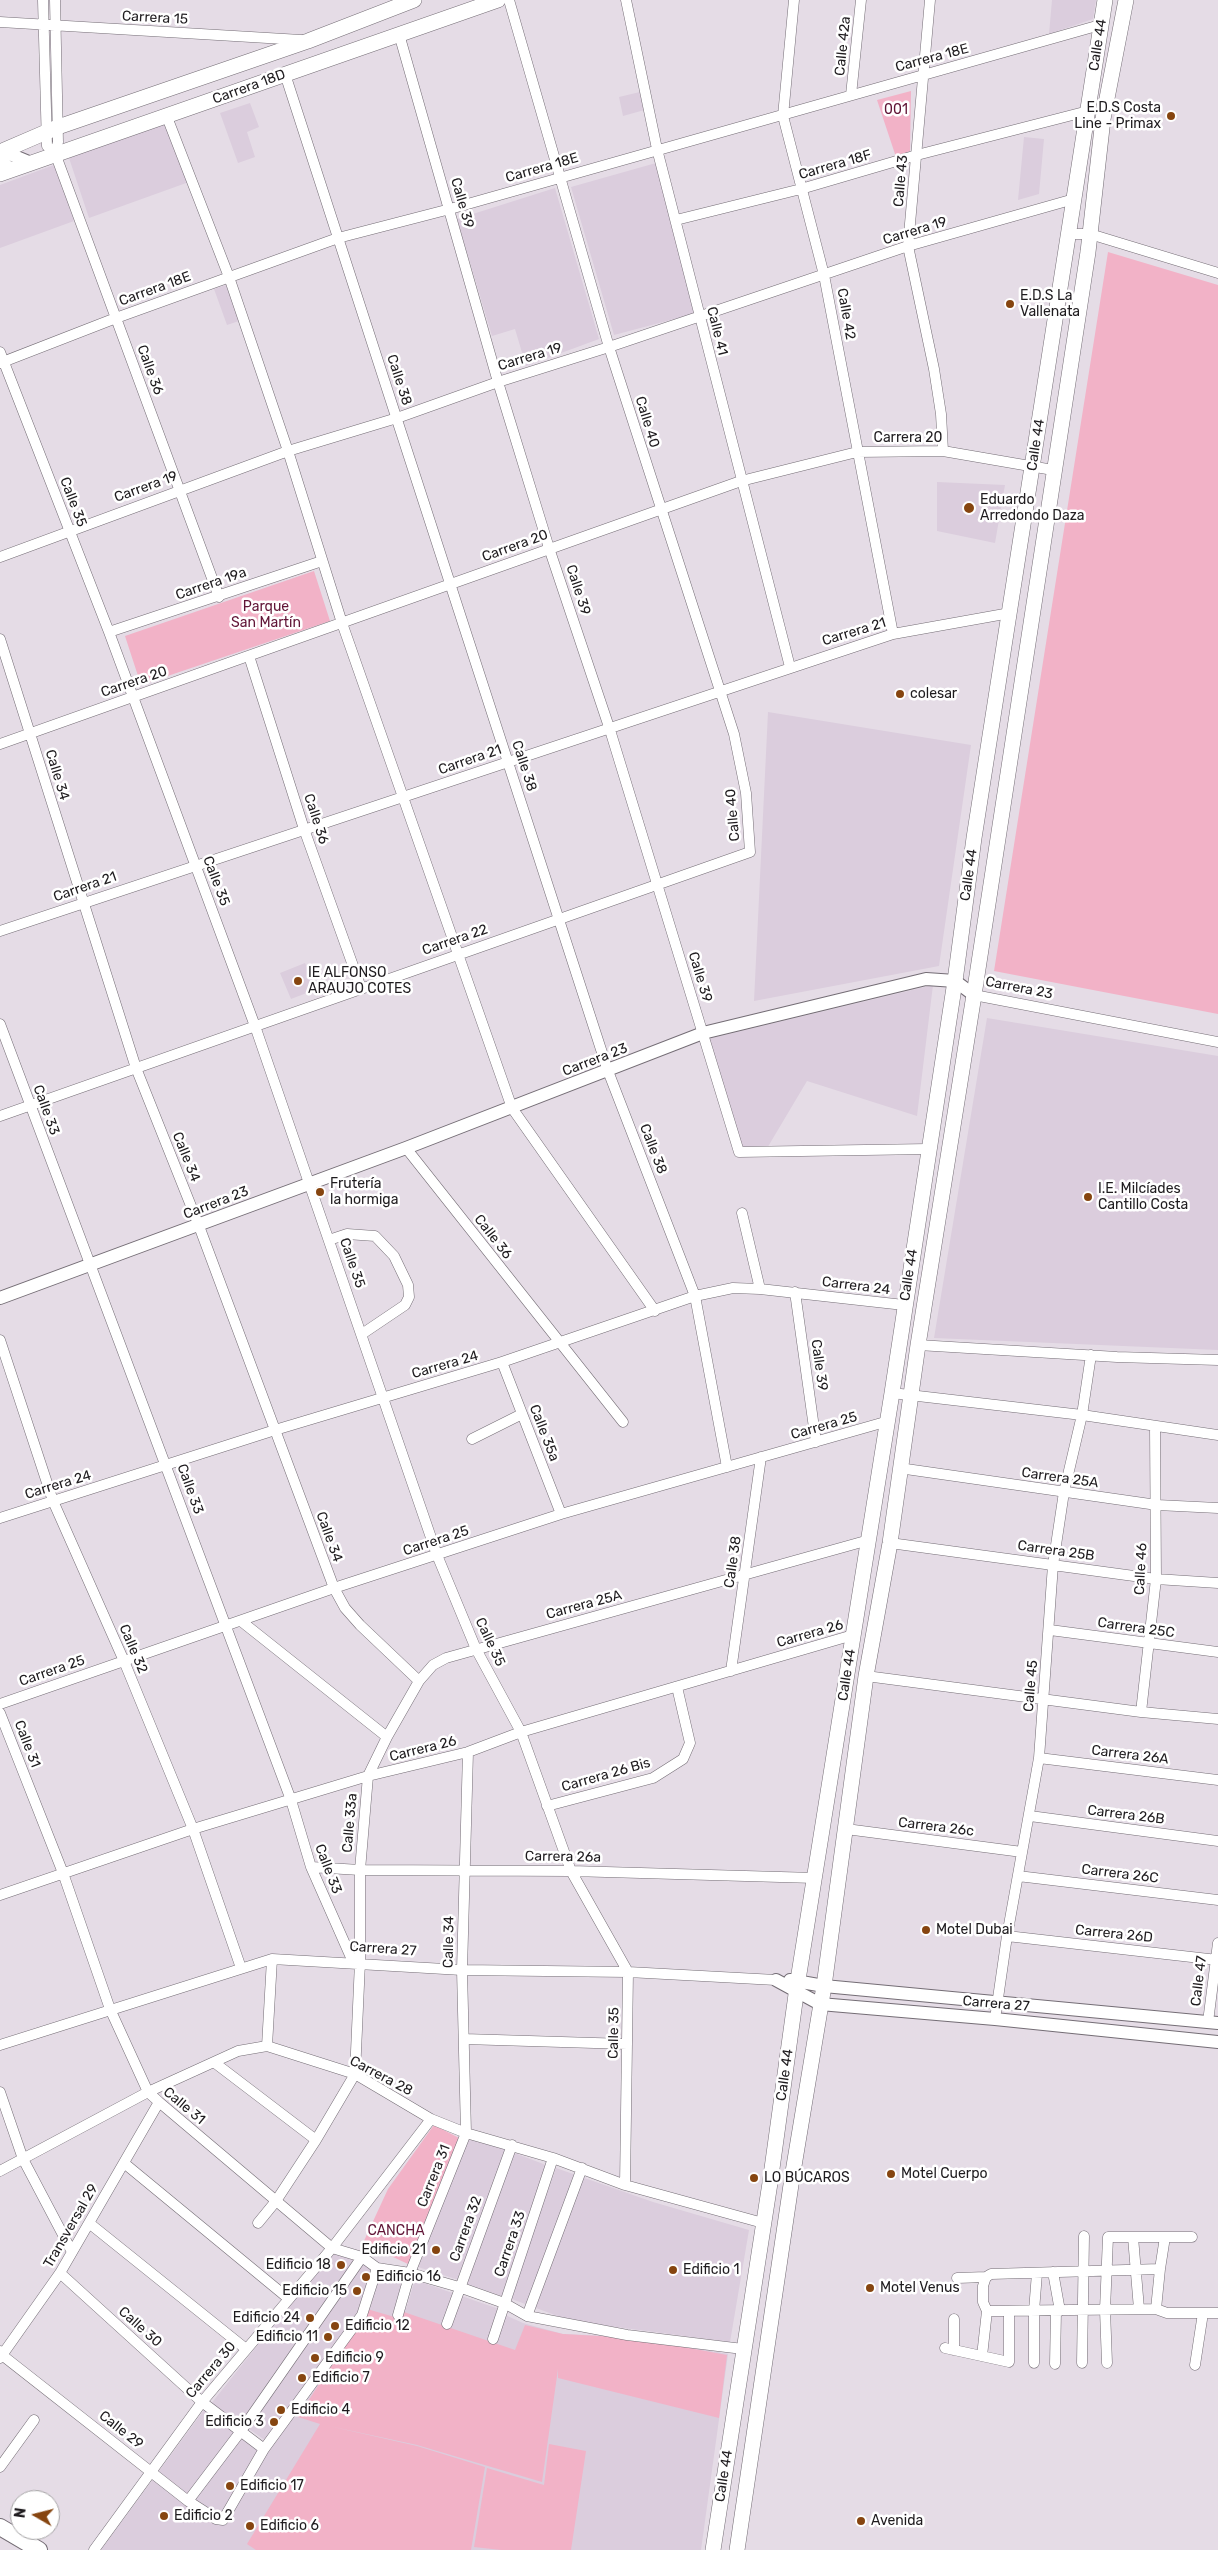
<!DOCTYPE html>
<html>
<head>
<meta charset="utf-8">
<style>
  body { margin:0 }
  #map { position:relative; width:1218px; height:2550px; overflow:hidden; background:#e5dce6; font-family:Rubik,sans-serif }
  canvas { display:block }
  .north { position:absolute; left:10px; top:2490px; width:50px; height:50px; box-sizing:border-box; background:#fff; border:1px solid #a5a4a5; border-radius:50%; rotate:278deg; font-size:14px; font-weight:700; line-height:20px; text-align:center; color:#1f1c1f }
  .north::after { content:''; display:block; margin:auto; width:18px; height:22px; background:#864510; clip-path:polygon(50% 0,100% 100%,50% 72%,0 100%) }
</style>
</head>
<body>
<div id="map">
<canvas width="1218" height="2550"></canvas>
<div class="north">N</div>
</div>
<script>
const c = document.querySelector('canvas').getContext('2d');
c.lineJoin = 'round';
function paint(path, color) { c.fillStyle = color; c.fill(path, 'evenodd'); }
const poly = rows => new Path2D(rows.map(r => 'M' + r).join(''));
function strokePath(path, color, width, dash) { c.strokeStyle = color; c.lineWidth = width; c.lineCap = dash ? 'butt' : 'round'; c.setLineDash(dash || []); c.stroke(path); }
function label(font, color, halo, rows, align = 'center') {
  c.font = font + ' Rubik,sans-serif'; c.lineWidth = 5; c.setLineDash([]); c.textBaseline = 'middle'; c.strokeStyle = halo; c.fillStyle = color; for (const [text, x, y, turn = 0] of rows) {
    c.save(); c.translate(x, y); c.rotate((+turn || 0) * Math.PI / 180); c.textAlign = isNaN(turn) ? turn : align; if (halo) c.strokeText(text, 0, 0); c.fillText(text, 0, 0); c.restore();
  }
}
const built = poly([
  [1052,0,1096,0,1093,19,1049,34],
  [644,91,648,109,623,116,619,97],
  [250,103,259,127,247,132,255,157,238,163,220,113],
  [166,121,189,182,89,218,69,158],
  [1024,137,1044,139,1039,194,1018,200],
  [656,163,697,313,614,335,571,187],
  [54,165,74,221,0,248,0,185],
  [555,188,599,339,526,366,515,329,492,336,457,219],
  [226,285,239,321,227,325,214,289],
  [937,482,1005,485,995,543,937,531],
  [768,712,971,745,939,966,754,1001],
  [305,963,317,989,291,999,280,973],
  [933,985,917,1116,807,1081,766,1150,740,1151,708,1039],
  [987,1018,1218,1056,1218,1350,934,1338],
  [465,2135,506,2150,462,2281,418,2267],
  [509,2151,554,2168,507,2298,465,2283],
  [556,2168,653,2202,749,2230,730,2342,571,2321,509,2298],
  [335,2248,356,2259,242,2430,210,2405],
  [359,2261,410,2279,401,2306,406,2309,415,2280,502,2310,503,2314,523,2323,563,2334,635,2337,728,2354,701,2550,101,2550,204,2410,262,2453,269,2443,249,2429]
]);
const green = poly([
  [911,91,910,151,896,157,877,100],
  [1108,252,1218,285,1218,1014,994,971],
  [314,571,330,621,141,685,125,636],
  [434,2125,459,2138,410,2263,408,2264,363,2243,388,2189],
  [367,2309,398,2318,401,2311,515,2350,525,2325,563,2334,636,2338,727,2355,719,2418,558,2378,558,2369,542,2482,417,2445,329,2426,417,2446,485,2467,471,2550,256,2550,247,2544,320,2424,298,2417],
  [549,2444,586,2451,571,2550,501,2550,474,2547,487,2468,544,2485]
]);
const minor = poly([
  [43,0,47,146,55,153,219,597],
  [55,0,58,142,55,153],
  [626,0,657,149,790,667],
  [794,0,783,116,824,275,893,634],
  [930,0,908,246,934,369,941,414,943,451],
  [0,22,301,40],
  [399,34,498,382,549,548,610,730,739,1152,928,1149],
  [285,74,608,1071,695,1296,727,1467],
  [851,95,861,0],
  [167,117,229,277,288,451,342,623,512,1108,655,1311],
  [676,220,801,189,917,155,1088,111],
  [1069,234,1090,234,1218,273],
  [0,352,109,632,255,1026,437,1555,476,1649,521,1732,571,1871,628,1972,625,2185],
  [0,363,116,318,338,238,450,209,1100,25],
  [0,557,288,451,397,418,498,382,609,347,908,246,1074,199],
  [109,632,322,561],
  [0,639,136,1068,199,1226,334,1588,345,1608,360,1625,419,1681],
  [249,656,304,829,361,988],
  [0,744,741,481,857,452,943,451,1053,470],
  [0,931,893,634,1010,613],
  [974,995,1218,1042],
  [0,1024,291,1800,311,1867,353,1962],
  [0,1116,750,852,746,793,734,734,609,347,509,0],
  [406,1148,623,1422],
  [742,1213,760,1289],
  [329,1240,347,1234,375,1236,394,1256,408,1285,409,1297,405,1305,362,1334],
  [795,1292,816,1442],
  [0,1340,53,1501,124,1661,193,1829,241,1968],
  [918,1345,1117,1357,1218,1360],
  [502,1362,561,1514],
  [892,1393,1082,1415,1218,1435],
  [472,1439,522,1414],
  [899,1468,1157,1505,1218,1508],
  [0,1518,275,1430,502,1362,695,1296,733,1288,760,1289,904,1305],
  [890,1543,1156,1579,1218,1583],
  [241,1621,387,1737],
  [1050,1630,1218,1652],
  [731,1671,761,1457],
  [866,1676,1141,1712,1218,1719],
  [0,1704,334,1588,561,1514,885,1422],
  [1141,1712,1156,1579,1155,1427],
  [0,1713,63,1873,110,2009,148,2092,159,2102,332,2248,362,2257,377,2268,410,2273,459,2287,504,2303,527,2316,627,2335,743,2349],
  [1039,1758,1218,1780],
  [547,1806,653,1778,683,1759,690,1743,677,1687],
  [1030,1816,1218,1841],
  [846,1829,1022,1852],
  [311,1867,360,1870,571,1871,815,1878],
  [1018,1876,1218,1900],
  [0,1895,193,1829,368,1776,468,1752,521,1732,853,1635],
  [1007,1936,1218,1960],
  [995,2019,1007,1936,1039,1758,1053,1565,1064,1492,1082,1415,1091,1355],
  [1208,2022,1218,1943],
  [464,2039,627,2044],
  [0,2045,272,1959,462,1970,628,1972,776,1980],
  [267,2046,272,1959],
  [215,2063,316,2140],
  [0,2092,23,2159,72,2252],
  [124,2163,289,2299],
  [0,2171,148,2092,238,2051,267,2046,355,2074,431,2119,466,2133,553,2158,625,2185,763,2223],
  [89,2223,246,2349],
  [258,2223,276,2201,316,2140,355,2074,360,1962,360,1870,368,1776,387,1737,419,1681,433,1665,446,1658,869,1540],
  [1133,2237,1139,2309],
  [1160,2269,1165,2237],
  [1053,2272,1060,2311],
  [60,2273,202,2402,264,2449],
  [957,2278,986,2277],
  [1156,2309,1160,2269,991,2274,986,2277,983,2286,983,2302,987,2311,1156,2309,1167,2313,1218,2313],
  [398,2315,410,2273,466,2133,462,1970,468,1752],
  [527,2316,582,2168],
  [447,2324,512,2145],
  [493,2339,553,2158],
  [945,2348,1009,2362,1009,2311],
  [954,2350,954,2319],
  [0,2351,2,2355,188,2501,216,2519,223,2520,264,2449,362,2315,377,2268],
  [982,2356,987,2311],
  [0,2358,60,2273,159,2102],
  [1034,2363,1034,2311,1037,2273],
  [1082,2363,1084,2236],
  [1107,2363,1105,2310,1108,2237,1192,2237],
  [1055,2364,1056,2311],
  [1195,2365,1203,2313],
  [0,2467,34,2420],
  [188,2501,241,2431,362,2257],
  [94,2550,202,2402,332,2248,431,2119]
]);
const tertiary = poly([
  [0,150,31,163],
  [0,162,12,169],
  [0,1298,406,1148,703,1033,926,979,955,981,974,995],
  [776,1980,820,2004,995,2019,1218,2042],
  [790,1980,824,1986,1218,2023]
]);
const primary = poly([
  [0,152,58,127,308,41,414,0],
  [0,174,498,0],
  [713,2550,770,2183,798,1980,892,1393,955,981,974,838,1105,0],
  [737,2550,792,2178,824,1986,866,1676,890,1543,918,1345,974,995,1088,252,1103,119,1126,0]
]);
const trunk = poly([
  [0,2527,39,2550]
]);
const markers = [
  [1171,116,5,"#864510"],
  [1010,304,5,"#864510"],
  [969,508,6,"#864510"],
  [900,694,5,"#864510"],
  [298,981,5,"#864510"],
  [320,1192,5,"#864510"],
  [1088,1197,5,"#864510"],
  [926,1930,5,"#864510"],
  [891,2174,5,"#864510"],
  [754,2178,5,"#864510"],
  [436,2250,5,"#864510"],
  [341,2265,5,"#864510"],
  [673,2270,5,"#864510"],
  [366,2277,5,"#864510"],
  [870,2288,5,"#864510"],
  [357,2291,5,"#864510"],
  [310,2318,5,"#864510"],
  [335,2326,5,"#864510"],
  [328,2337,5,"#864510"],
  [315,2358,5,"#864510"],
  [302,2378,5,"#864510"],
  [281,2410,5,"#864510"],
  [274,2422,5,"#864510"],
  [230,2486,5,"#864510"],
  [164,2516,5,"#864510"],
  [861,2521,5,"#864510"],
  [250,2526,5,"#864510"]
];
const streetNames = [
  ["Carrera 15",155,18,3],
  ["Calle 44",1098,45,-81],
  ["Calle 42a",843,46,-84],
  ["Carrera 18E",932,58,-15],
  ["Carrera 18D",249,87,-20],
  ["Carrera 18F",835,165,-16],
  ["Carrera 18E",542,168,-16],
  ["Calle 43",901,181,-85],
  ["Calle 39",462,203,74],
  ["Carrera 19",915,231,-17],
  ["Carrera 18E",155,289,-20],
  ["Calle 42",846,314,80],
  ["Calle 41",717,331,76],
  ["Carrera 19",530,357,-17],
  ["Calle 36",150,370,70],
  ["Calle 38",399,380,72],
  ["Calle 40",647,422,73],
  ["Carrera 20",908,438],
  ["Calle 44",1036,445,-81],
  ["Carrera 19",146,487,-20],
  ["Calle 35",73,502,69],
  ["Carrera 20",515,546,-20],
  ["Carrera 19a",211,584,-19],
  ["Calle 39",578,590,72],
  ["Carrera 21",854,632,-17],
  ["Carrera 20",134,682,-19],
  ["Carrera 21",470,760,-19],
  ["Calle 38",524,766,72],
  ["Calle 34",57,775,73],
  ["Calle 40",733,815,-95],
  ["Calle 36",316,819,72],
  ["Calle 44",969,875,-82],
  ["Calle 35",216,881,69],
  ["Carrera 21",85,887,-19],
  ["Carrera 22",455,940,-19],
  ["Calle 39",700,977,73],
  ["Carrera 23",1019,988,11],
  ["Carrera 23",595,1060,-21],
  ["Calle 33",46,1110,70],
  ["Calle 38",653,1149,69],
  ["Calle 34",186,1157,68],
  ["Carrera 23",216,1203,-21],
  ["Calle 36",493,1237,52],
  ["Calle 35",352,1263,71],
  ["Calle 44",909,1275,-81],
  ["Carrera 24",856,1286,7],
  ["Carrera 24",445,1365,-16],
  ["Calle 39",819,1365,82],
  ["Carrera 25",824,1426,-16],
  ["Calle 35a",544,1433,69],
  ["Carrera 25A",1060,1478,8],
  ["Carrera 24",58,1485,-17],
  ["Calle 33",190,1489,70],
  ["Calle 34",329,1537,70],
  ["Carrera 25",436,1541,-18],
  ["Carrera 25B",1056,1551,8],
  ["Calle 38",733,1562,-82],
  ["Calle 46",1141,1569,-87],
  ["Carrera 25A",584,1605,-15],
  ["Carrera 25C",1136,1628,8],
  ["Carrera 26",810,1634,-16],
  ["Calle 35",490,1642,65],
  ["Calle 32",133,1649,67],
  ["Carrera 25",52,1671,-19],
  ["Calle 44",847,1675,-81],
  ["Calle 45",1031,1686,-85],
  ["Calle 31",27,1744,69],
  ["Carrera 26",423,1749,-14],
  ["Carrera 26A",1130,1755,7],
  ["Carrera 26 Bis",606,1775,-16],
  ["Carrera 26B",1126,1815,7],
  ["Calle 33a",350,1823,-85],
  ["Carrera 26c",936,1827,7],
  ["Carrera 26a",563,1857,1],
  ["Calle 33",328,1869,69],
  ["Carrera 26C",1120,1874,7],
  ["Carrera 26D",1114,1934,6],
  ["Calle 34",449,1942,-89],
  ["Carrera 27",383,1949,4],
  ["Calle 47",1199,1981,-83],
  ["Carrera 27",996,2004,5],
  ["Calle 35",614,2033,-89],
  ["Calle 44",785,2075,-82],
  ["Carrera 28",381,2076,28],
  ["Calle 31",184,2106,40],
  ["Carrera 31",434,2176,-68],
  ["Transversal 29",71,2226,-60],
  ["Carrera 32",466,2229,-70],
  ["Carrera 33",510,2244,-71],
  ["Calle 30",140,2327,42],
  ["Carrera 30",211,2370,-50],
  ["Calle 29",121,2430,38],
  ["Calle 44",724,2476,-81]
];
const poiNames = [
  ["E.D.S Costa",1161,108,"right"],
  ["Line - Primax",1161,124,"right"],
  ["E.D.S La",1020,296],
  ["Vallenata",1020,312],
  ["Eduardo",980,500],
  ["Arredondo Daza",980,516],
  ["colesar",910,694],
  ["IE ALFONSO",308,973],
  ["ARAUJO COTES",308,989],
  ["Frutería",330,1184],
  ["la hormiga",330,1200],
  ["I.E. Milcíades",1098,1189],
  ["Cantillo Costa",1098,1205],
  ["Motel Dubai",936,1930],
  ["Motel Cuerpo",901,2174],
  ["LO BÚCAROS",764,2178],
  ["Edificio 21",426,2250,"right"],
  ["Edificio 18",331,2265,"right"],
  ["Edificio 1",683,2270],
  ["Edificio 16",376,2277],
  ["Motel Venus",880,2288],
  ["Edificio 15",347,2291,"right"],
  ["Edificio 24",300,2318,"right"],
  ["Edificio 12",345,2326],
  ["Edificio 11",318,2337,"right"],
  ["Edificio 9",325,2358],
  ["Edificio 7",312,2378],
  ["Edificio 4",291,2410],
  ["Edificio 3",264,2422,"right"],
  ["Edificio 17",240,2486],
  ["Edificio 2",174,2516],
  ["Avenida",871,2521],
  ["Edificio 6",260,2526]
];
const parkNames = [
  ["001",896,110],
  ["Parque",266,607],
  ["San Martín",266,623],
  ["CANCHA",396,2231]
];
paint(built, '#dbcddd');
paint(green, '#f2b2c7');
strokePath(minor, '#746d75', 11);
strokePath(tertiary, '#746d75', 14);
strokePath(primary, '#746d75', 16);
strokePath(trunk, '#746d75', 18);
strokePath(minor, '#fff', 10);
strokePath(tertiary, '#fff', 12);
strokePath(primary, '#fff', 15);
strokePath(trunk, '#fff', 16);
for (const [x, y, r, color] of markers) { const dot = new Path2D(); dot.arc(x, y, r, 0, 2 * Math.PI); c.fillStyle = color; c.fill(dot); strokePath(dot, '#fff', 2); }
label('14px', '#1f1c1f', '#fff', streetNames);
label('14px', '#1f1c1f', '#fff', poiNames, 'left');
label('14px', '#611537', '#fff', parkNames);
</script>
</body>
</html>
